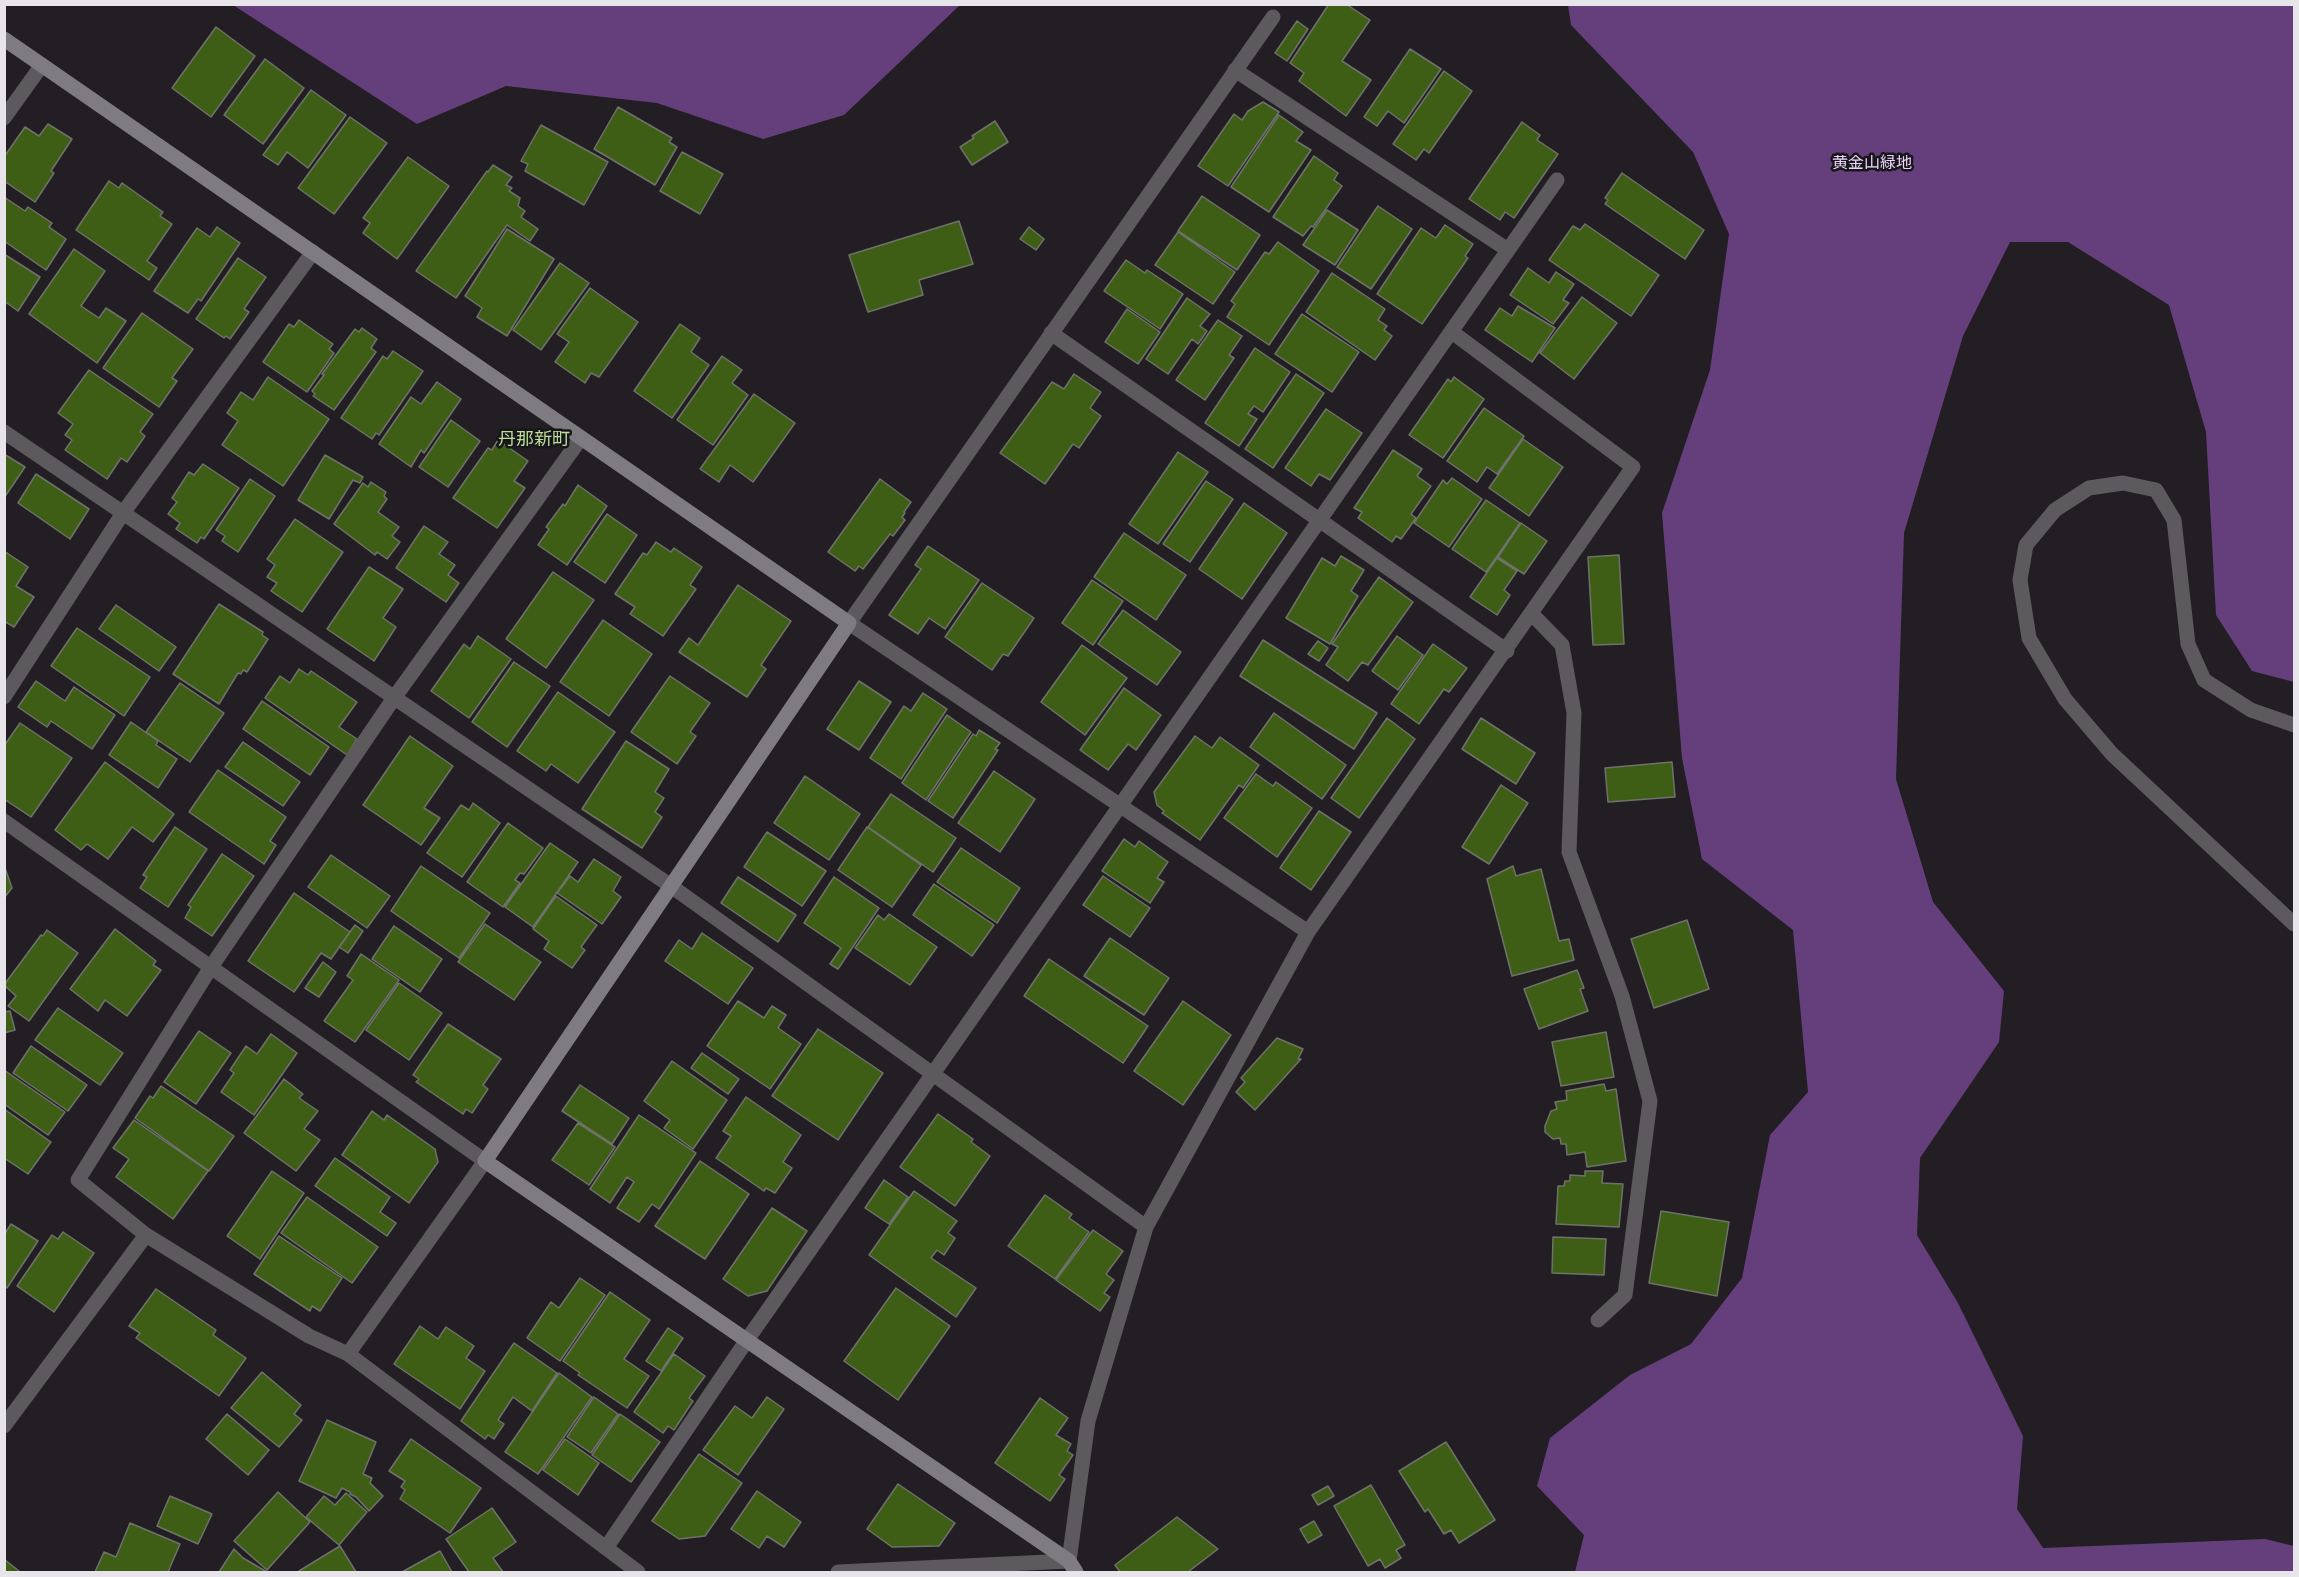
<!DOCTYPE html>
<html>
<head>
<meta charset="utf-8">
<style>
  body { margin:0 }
  #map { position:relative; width:2299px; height:1577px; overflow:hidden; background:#221e24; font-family:Montserrat,sans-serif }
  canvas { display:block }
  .frame { position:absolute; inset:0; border:6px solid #e7e5e9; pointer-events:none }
</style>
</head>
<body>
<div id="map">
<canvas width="2299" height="1577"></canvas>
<div class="frame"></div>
</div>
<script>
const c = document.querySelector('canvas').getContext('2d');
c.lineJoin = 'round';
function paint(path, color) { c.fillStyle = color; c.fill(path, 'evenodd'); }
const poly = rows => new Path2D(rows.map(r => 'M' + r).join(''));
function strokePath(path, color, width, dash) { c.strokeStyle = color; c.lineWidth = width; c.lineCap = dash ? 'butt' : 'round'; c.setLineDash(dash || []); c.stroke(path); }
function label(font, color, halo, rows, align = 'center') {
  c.font = font + ' Montserrat,"Noto Sans JP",sans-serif'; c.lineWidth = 5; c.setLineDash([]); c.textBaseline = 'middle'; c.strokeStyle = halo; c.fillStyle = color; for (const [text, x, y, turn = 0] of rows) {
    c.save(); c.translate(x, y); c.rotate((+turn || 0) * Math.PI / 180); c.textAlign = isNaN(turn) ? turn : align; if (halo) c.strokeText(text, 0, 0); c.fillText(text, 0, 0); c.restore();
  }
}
const forest = poly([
  [233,5,960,4,960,5,844,115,763,139,657,103,506,86,417,124],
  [1568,5,2294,5,2294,682,2252,671,2216,615,2206,432,2169,305,2068,242,2010,242,1963,336,1904,533,1896,779,1933,902,2004,991,1999,1042,1920,1158,1917,1235,1958,1303,2023,1436,2017,1509,2043,1548,2265,1539,2294,1546,2294,1572,1575,1572,1584,1535,1537,1486,1550,1438,1630,1375,1691,1344,1742,1278,1770,1135,1808,1092,1793,930,1702,859,1682,758,1662,513,1710,370,1729,234,1693,152,1571,25]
]);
const building = poly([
  [1329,4,1346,4,1370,20,1342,61,1371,80,1346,116,1299,81,1304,73,1290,63,1329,4],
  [1297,21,1308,29,1287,61,1275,53,1297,21],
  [216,27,255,56,211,117,172,88,216,27],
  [1410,49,1441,69,1404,123,1388,111,1377,126,1364,117,1410,49],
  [265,59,304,88,263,144,224,115,265,59],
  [1444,71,1472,91,1429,153,1424,149,1416,160,1393,144,1444,71],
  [311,90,346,115,308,168,287,152,278,165,263,155,311,90],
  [1263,102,1279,112,1228,186,1198,166,1234,114,1242,120,1248,111,1263,102],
  [618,107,672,138,669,142,677,147,655,185,594,149,618,107],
  [1279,115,1303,132,1296,141,1311,150,1269,212,1231,187,1279,115],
  [350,117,387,143,334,214,298,188,350,117],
  [995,121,1008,142,972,165,960,147,974,138,972,136,995,121],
  [1522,122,1540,135,1537,140,1558,154,1514,218,1505,212,1500,220,1469,199,1522,122],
  [48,124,72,139,51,171,54,173,35,202,4,181,4,157,25,127,39,136,48,124],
  [541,125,608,162,584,205,525,171,528,164,521,161,541,125],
  [682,152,723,174,700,214,660,191,682,152],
  [1314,156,1338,173,1334,180,1342,186,1313,227,1311,226,1303,236,1273,217,1314,156],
  [408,157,449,186,397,259,363,233,370,223,363,218,408,157],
  [493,165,512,177,506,185,512,188,509,191,520,198,518,206,525,211,521,217,538,229,530,241,507,225,456,298,416,271,487,171,488,172,493,165],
  [1622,173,1704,230,1685,259,1605,204,1608,200,1605,198,1622,173],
  [109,181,119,188,122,183,163,212,160,216,172,224,147,261,157,268,149,280,76,230,109,181],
  [1202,196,1260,235,1237,270,1178,231,1202,196],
  [4,197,25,211,28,207,52,223,49,227,66,239,46,270,4,241,4,197],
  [1378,206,1412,229,1371,289,1337,267,1378,206],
  [1327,210,1358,230,1335,265,1303,245,1327,210],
  [959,221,973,264,919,280,923,295,868,312,849,255,959,221],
  [1585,224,1659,275,1631,316,1549,260,1573,226,1580,230,1585,224],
  [1445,225,1473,244,1465,256,1468,258,1422,324,1377,294,1421,228,1436,238,1445,225],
  [217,227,240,243,201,301,198,299,188,313,154,291,197,228,210,237,217,227],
  [1029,227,1044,239,1036,250,1020,239,1029,227],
  [507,229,554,259,507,336,477,317,482,308,465,296,507,229],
  [1178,232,1235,272,1213,304,1155,265,1178,232],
  [1278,242,1319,271,1269,345,1227,317,1235,304,1231,301,1265,252,1269,254,1278,242],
  [74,249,105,271,81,306,99,318,106,308,126,321,97,363,29,314,74,249],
  [4,254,40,277,18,311,4,301,4,254],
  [238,258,266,277,244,309,249,312,230,339,226,336,224,338,196,319,238,258],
  [1126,260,1145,273,1147,270,1183,294,1160,329,1104,291,1126,260],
  [560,263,589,283,541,350,513,330,560,263],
  [1528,268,1549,283,1556,272,1574,284,1563,300,1569,303,1553,324,1510,295,1528,268],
  [1332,273,1385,309,1378,320,1387,326,1384,330,1392,336,1375,360,1306,312,1332,273],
  [590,288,638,322,599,377,591,373,585,383,555,362,569,342,557,334,590,288],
  [1582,297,1617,323,1574,379,1540,353,1582,297],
  [1187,298,1210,314,1200,326,1207,331,1198,344,1192,339,1168,374,1146,359,1187,298],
  [1518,306,1555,328,1532,362,1485,330,1500,308,1512,316,1518,306],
  [1127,309,1160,332,1138,364,1105,342,1127,309],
  [142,313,193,349,172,378,177,381,159,407,103,368,142,313],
  [1302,314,1359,352,1332,392,1275,354,1302,314],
  [299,320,333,344,329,349,334,353,307,392,263,362,289,324,294,327,299,320],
  [1218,320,1242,336,1229,355,1234,358,1205,400,1176,380,1218,320],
  [680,324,700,338,691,352,709,365,672,418,634,391,680,324],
  [362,328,377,339,371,348,376,352,334,410,313,396,315,394,312,391,324,375,322,374,355,329,359,332,362,328],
  [1255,348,1290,372,1263,412,1254,406,1248,414,1257,419,1239,446,1205,423,1255,348],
  [393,351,423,371,379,435,376,433,372,439,341,418,383,356,387,359,393,351],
  [722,356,742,370,732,383,748,395,713,445,677,420,722,356],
  [89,370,153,414,140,432,145,436,127,462,121,458,107,479,65,450,72,440,65,435,73,424,58,413,89,370],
  [1074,374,1101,392,1090,408,1101,416,1079,448,1073,444,1045,484,1000,453,1052,382,1064,389,1074,374],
  [1296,374,1324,393,1273,468,1245,449,1296,374],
  [268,377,329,419,283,486,222,445,238,421,227,413,241,392,253,400,268,377],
  [1454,377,1484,399,1443,458,1409,435,1448,379,1451,382,1454,377],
  [437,382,461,399,424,453,421,450,411,467,379,444,411,397,421,404,437,382],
  [754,394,795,423,753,482,730,465,719,482,700,469,754,394],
  [1484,408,1524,436,1497,474,1487,467,1477,482,1447,461,1484,408],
  [1326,409,1362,433,1330,480,1319,474,1311,486,1285,468,1326,409],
  [451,420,480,441,448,487,419,467,451,420],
  [1523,439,1563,467,1529,516,1489,488,1523,439],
  [498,440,528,461,514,481,525,488,497,528,453,498,488,448,492,450,498,440],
  [1393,450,1422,469,1417,476,1431,486,1411,514,1416,518,1401,539,1396,536,1392,542,1358,518,1362,512,1354,508,1393,450],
  [1178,452,1208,472,1158,544,1129,524,1178,452],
  [4,454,25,467,4,498,4,454],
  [325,455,363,477,360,483,353,480,329,519,298,500,325,455],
  [203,464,239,488,204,539,201,537,197,543,176,529,180,523,168,514,177,502,172,498,189,472,194,475,203,464],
  [36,474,89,509,70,539,18,503,36,474],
  [1452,478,1482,499,1449,547,1414,523,1443,480,1447,484,1452,478],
  [250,479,275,496,238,552,222,541,225,536,216,530,250,479],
  [880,479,911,502,904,512,905,513,902,517,905,520,893,536,890,534,863,569,859,566,855,571,828,552,880,479],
  [1206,481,1233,499,1190,562,1163,544,1206,481],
  [371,482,386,492,384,496,387,499,378,512,399,527,392,536,400,542,387,559,377,552,375,555,334,524,363,483,368,487,371,482],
  [578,485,607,506,567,565,538,545,549,529,546,527,563,504,565,506,578,485],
  [1486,500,1520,523,1486,572,1452,549,1486,500],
  [1244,503,1287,533,1242,599,1199,569,1244,503],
  [607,514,637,535,605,583,574,562,607,514],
  [295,519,343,552,302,612,271,591,277,583,267,577,275,565,267,559,295,519],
  [1521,523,1547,541,1524,574,1498,557,1521,523],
  [424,526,448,542,439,554,455,565,448,575,459,583,446,602,396,568,424,526],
  [1124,533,1186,575,1156,620,1094,577,1124,533],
  [656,542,671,552,674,548,702,567,690,585,696,589,663,636,630,614,635,607,615,594,643,553,647,555,656,542],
  [928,546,979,580,945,629,929,618,918,634,889,615,921,569,915,565,928,546],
  [4,551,28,567,16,586,34,597,14,627,4,621,4,551],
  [1619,555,1624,644,1593,645,1588,557,1619,555],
  [1341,556,1364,570,1351,591,1358,596,1330,644,1286,618,1322,558,1335,566,1341,556],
  [1497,558,1517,571,1504,590,1510,595,1497,615,1470,597,1497,558],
  [369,567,403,589,383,618,396,627,374,661,327,629,369,567],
  [553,572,594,600,546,668,506,639,553,572],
  [1379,577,1413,602,1368,665,1362,662,1348,681,1326,665,1338,647,1332,644,1379,577],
  [1092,580,1123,601,1093,645,1062,623,1092,580],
  [982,583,1034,618,1008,656,1003,654,992,670,945,637,982,583],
  [738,585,791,621,761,665,766,669,747,697,679,652,689,638,698,645,738,585],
  [219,604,263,632,262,635,268,639,247,672,243,670,241,674,238,673,219,704,173,674,219,604],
  [116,605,176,647,159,671,99,629,116,605],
  [1123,610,1181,652,1157,685,1098,644,1123,610],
  [603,620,652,654,609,716,560,682,603,620],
  [77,628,150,677,124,716,51,666,77,628],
  [478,636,511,659,469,718,431,691,464,644,470,649,478,636],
  [1397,636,1423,655,1398,690,1372,671,1397,636],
  [1263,640,1377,713,1354,749,1240,676,1263,640],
  [1318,641,1328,648,1319,661,1308,654,1318,641],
  [1433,644,1467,668,1449,692,1444,689,1419,724,1391,704,1433,644],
  [1082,645,1127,678,1085,735,1041,702,1082,645],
  [514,662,550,686,507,747,472,722,514,662],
  [299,669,308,675,311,671,357,702,339,727,357,739,347,755,265,698,280,676,290,683,299,669],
  [670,676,710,703,690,732,696,736,677,764,631,732,670,676],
  [36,681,65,701,74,687,115,715,92,749,51,721,47,727,18,707,36,681],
  [859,681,891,702,859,750,827,729,859,681],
  [180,683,224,713,190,762,146,732,180,683],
  [1124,688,1161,715,1136,750,1128,744,1108,770,1080,750,1124,688],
  [558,692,615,732,578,783,551,764,546,771,517,751,558,692],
  [923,693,947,709,901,779,870,758,904,706,911,711,923,693],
  [262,701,329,747,310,775,243,729,262,701],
  [1274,713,1346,765,1322,799,1250,747,1274,713],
  [947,715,971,732,926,800,902,783,947,715],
  [1387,718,1415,739,1359,818,1331,798,1387,718],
  [1481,718,1535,753,1516,784,1462,749,1481,718],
  [131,722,158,741,156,745,177,759,158,788,109,755,131,722],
  [20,723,72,758,31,817,4,799,4,746,20,723],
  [979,730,1000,743,995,749,998,750,953,818,928,801,973,734,976,736,979,730],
  [410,736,453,766,424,808,440,818,421,845,363,805,410,736],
  [1195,736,1212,748,1220,737,1259,765,1243,788,1239,785,1200,840,1162,813,1164,811,1157,805,1154,792,1195,736],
  [626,741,669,769,655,792,664,798,655,812,662,817,642,848,582,809,626,741],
  [243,742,300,782,283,806,225,767,243,742],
  [105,762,174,814,153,842,132,827,108,859,87,844,81,850,55,830,105,762],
  [1672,762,1675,797,1608,802,1605,768,1672,762],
  [218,770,286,817,270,841,276,845,264,864,189,812,218,770],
  [994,771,1035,799,1000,852,958,823,994,771],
  [1256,774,1273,786,1276,782,1312,808,1277,857,1224,818,1256,774],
  [805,776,860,814,829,860,774,823,805,776],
  [1501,785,1528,803,1489,864,1462,847,1501,785],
  [891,794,956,838,933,872,868,827,891,794],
  [473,803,500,823,462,877,427,853,461,805,469,810,473,803],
  [1319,811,1351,832,1311,890,1280,868,1319,811],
  [508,823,543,848,524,874,520,873,515,880,520,883,503,907,467,882,508,823],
  [175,827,207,849,168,907,140,888,147,877,143,875,175,827],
  [867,827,921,865,892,907,838,870,867,827],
  [767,832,826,871,802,906,744,867,767,832],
  [1124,839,1135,847,1139,841,1168,862,1157,878,1164,882,1150,903,1102,871,1124,839],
  [550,843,578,862,533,927,505,907,550,843],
  [961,848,1020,888,997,923,937,882,961,848],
  [222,854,254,876,212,936,185,918,191,907,188,905,222,854],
  [331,855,390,896,367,928,308,887,331,855],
  [594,859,621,877,613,891,621,897,602,924,557,893,570,876,578,882,594,859],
  [4,865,12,888,4,898,4,865],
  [421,866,490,913,459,958,391,911,421,866],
  [1513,866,1516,876,1541,869,1559,941,1569,939,1574,960,1512,976,1487,879,1513,866],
  [1103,876,1150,908,1130,937,1083,905,1103,876],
  [738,877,796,915,778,942,721,903,738,877],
  [834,877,879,908,838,969,830,964,841,948,804,923,834,877],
  [934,884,994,925,972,956,913,915,934,884],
  [294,893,350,932,331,959,321,953,294,992,248,961,294,893],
  [556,896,597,925,581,947,585,950,572,968,544,949,549,941,533,929,556,896],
  [889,914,937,947,910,985,855,948,878,915,884,920,889,914],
  [1687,920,1709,989,1654,1008,1631,939,1687,920],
  [485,924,541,962,514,1000,458,962,485,924],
  [355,925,363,931,348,953,339,947,355,925],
  [394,926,442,959,420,992,372,959,394,926],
  [115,929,156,961,153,965,161,970,127,1016,105,1000,98,1011,70,989,115,929],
  [47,930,78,953,29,1021,8,1006,16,996,4,985,41,935,43,936,47,930],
  [702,933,753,968,728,1004,665,961,679,940,692,949,702,933],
  [1110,938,1169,978,1144,1015,1084,976,1110,938],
  [361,954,399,980,355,1042,324,1021,353,980,347,976,361,954],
  [1049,959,1148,1026,1123,1063,1024,996,1049,959],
  [323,962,336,972,319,997,305,988,323,962],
  [1577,970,1584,988,1580,989,1588,1011,1539,1029,1524,989,1577,970],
  [399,983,442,1013,409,1060,366,1030,399,983],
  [738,1001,764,1018,772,1006,786,1015,778,1028,801,1044,770,1089,707,1046,738,1001],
  [1183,1001,1231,1035,1183,1105,1134,1071,1183,1001],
  [58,1008,123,1053,100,1085,35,1040,58,1008],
  [10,1011,15,1030,4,1033,4,1012,10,1011],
  [448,1024,501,1059,483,1085,488,1089,472,1113,466,1109,463,1114,416,1082,419,1079,413,1075,448,1024],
  [818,1029,883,1073,838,1140,772,1096,818,1029],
  [199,1031,231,1053,196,1104,164,1082,199,1031],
  [1606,1032,1614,1077,1561,1086,1552,1042,1606,1032],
  [271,1034,297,1053,254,1115,221,1092,234,1073,230,1070,246,1046,257,1054,271,1034],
  [1277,1038,1303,1049,1298,1059,1301,1059,1255,1110,1236,1092,1245,1082,1241,1078,1277,1038],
  [31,1046,87,1085,68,1111,13,1073,31,1046],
  [702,1053,739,1079,728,1094,691,1068,702,1053],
  [672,1061,727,1100,693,1149,664,1128,670,1120,644,1101,672,1061],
  [4,1070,65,1112,48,1135,4,1104,4,1070],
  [284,1079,303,1094,299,1098,318,1111,304,1129,320,1140,296,1171,244,1133,284,1079],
  [1604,1084,1606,1091,1616,1089,1626,1161,1587,1167,1585,1152,1567,1155,1566,1144,1561,1144,1560,1138,1553,1139,1545,1132,1545,1126,1551,1111,1557,1109,1555,1102,1567,1100,1566,1091,1604,1084],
  [580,1085,629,1118,612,1144,562,1111,580,1085],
  [161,1086,234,1136,209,1171,135,1118,150,1096,153,1098,161,1086],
  [746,1097,801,1135,783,1162,792,1168,775,1193,766,1188,764,1191,716,1158,731,1136,723,1131,746,1097],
  [4,1109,51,1142,28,1174,4,1158,4,1109],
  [372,1111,384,1120,387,1115,435,1149,438,1162,409,1203,342,1155,372,1111],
  [938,1114,973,1139,971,1142,990,1156,955,1206,900,1167,938,1114],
  [639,1115,696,1153,659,1209,652,1204,639,1222,617,1208,634,1182,627,1177,610,1203,590,1189,639,1115],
  [134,1120,208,1171,173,1219,116,1177,129,1159,113,1148,134,1120],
  [578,1123,615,1147,589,1185,552,1160,578,1123],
  [335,1158,390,1197,380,1212,396,1223,387,1236,315,1186,335,1158],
  [700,1161,749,1194,705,1259,655,1226,700,1161],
  [272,1171,304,1193,260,1259,227,1236,272,1171],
  [1585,1171,1603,1171,1602,1183,1623,1184,1619,1227,1556,1224,1558,1186,1564,1186,1565,1181,1570,1181,1570,1175,1585,1176,1585,1171],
  [884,1180,908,1197,889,1224,865,1208,884,1180],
  [914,1191,957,1221,948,1233,955,1238,944,1255,937,1250,931,1258,976,1288,956,1317,869,1255,914,1191],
  [1045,1195,1072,1214,1069,1218,1089,1232,1055,1279,1008,1246,1045,1195],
  [307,1197,378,1247,352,1283,281,1233,307,1197],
  [772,1208,807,1231,767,1291,748,1296,723,1279,772,1208],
  [1661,1211,1729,1222,1717,1296,1649,1283,1661,1211],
  [11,1224,38,1241,7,1288,4,1287,4,1231,6,1232,11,1224],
  [1093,1230,1123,1251,1106,1274,1114,1280,1104,1293,1110,1297,1100,1311,1056,1280,1093,1230],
  [63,1232,94,1253,54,1312,17,1286,52,1235,58,1239,63,1232],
  [279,1236,342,1278,320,1311,312,1306,310,1311,254,1274,279,1236],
  [1553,1237,1606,1239,1604,1275,1552,1273,1553,1237],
  [580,1278,605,1295,560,1361,527,1338,551,1302,559,1308,580,1278],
  [896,1288,950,1326,898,1400,844,1361,896,1288],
  [156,1289,216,1330,213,1335,246,1358,219,1396,136,1338,140,1333,129,1326,156,1289],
  [610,1292,650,1320,624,1359,649,1376,627,1408,578,1375,580,1373,563,1361,610,1292],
  [420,1326,438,1339,446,1327,474,1346,466,1358,485,1371,460,1409,394,1364,420,1326],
  [668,1328,683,1338,661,1371,646,1361,668,1328],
  [514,1343,557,1373,532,1411,513,1397,498,1420,504,1424,494,1439,488,1435,485,1439,461,1421,514,1343],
  [674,1354,705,1376,689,1398,693,1401,674,1430,668,1426,663,1433,634,1412,674,1354],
  [262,1372,301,1405,294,1414,302,1420,279,1447,231,1408,262,1372],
  [559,1373,592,1397,538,1474,505,1452,559,1373],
  [594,1397,618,1414,591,1453,567,1437,594,1397],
  [767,1397,784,1409,738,1475,703,1450,735,1406,752,1418,767,1397],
  [1040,1398,1068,1418,1056,1435,1071,1444,1067,1451,1073,1455,1059,1475,1065,1479,1050,1501,995,1463,1040,1398],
  [227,1414,269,1450,248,1475,206,1439,227,1414],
  [620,1414,660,1442,631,1482,592,1455,620,1414],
  [327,1420,376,1442,363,1474,372,1478,370,1483,383,1496,369,1511,356,1497,350,1494,350,1492,342,1488,336,1498,299,1481,327,1420],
  [411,1439,481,1488,450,1533,400,1499,405,1490,401,1487,405,1481,389,1471,411,1439],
  [565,1439,599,1463,578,1495,543,1470,565,1439],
  [1446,1442,1495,1520,1459,1543,1451,1530,1444,1534,1428,1509,1425,1512,1399,1471,1446,1442],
  [699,1454,742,1483,705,1536,679,1539,652,1521,699,1454],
  [898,1484,955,1523,939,1546,892,1547,867,1529,898,1484],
  [1371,1485,1405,1545,1396,1550,1401,1558,1385,1568,1380,1559,1368,1566,1334,1506,1371,1485],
  [1328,1486,1334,1496,1318,1505,1312,1495,1328,1486],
  [757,1491,801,1522,784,1547,767,1536,759,1548,731,1529,757,1491],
  [278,1492,310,1522,267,1570,234,1541,278,1492],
  [346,1493,367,1512,339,1545,306,1517,324,1496,335,1505,346,1493],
  [170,1496,212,1514,198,1544,157,1526,170,1496],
  [492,1508,516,1542,493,1558,503,1572,469,1572,446,1539,492,1508],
  [1177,1517,1218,1549,1188,1572,1120,1572,1115,1565,1177,1517],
  [1314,1521,1322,1535,1308,1543,1300,1529,1314,1521],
  [130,1523,180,1544,168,1572,95,1572,104,1552,116,1557,130,1523],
  [340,1546,356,1572,299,1572,299,1571,340,1546],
  [234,1549,243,1558,267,1572,219,1572,234,1549],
  [440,1551,452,1572,402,1572,440,1551],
  [4,1559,19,1571,18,1572,4,1572,4,1559]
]);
const street = poly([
  [1273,17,849,623,1308,932],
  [1235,70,1508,250],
  [4,118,42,65],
  [1051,333,1507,651],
  [4,432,671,886,1146,1227],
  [581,438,394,698,211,967,78,1180,146,1235,309,1336,348,1354,638,1572],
  [1532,614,1562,645,1574,713,1569,852,1622,996,1650,1101,1625,1295,1598,1320],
  [4,697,123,513,313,252],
  [2294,725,2251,710,2204,680,2188,644,2174,520,2156,490,2123,483,2089,488,2055,510,2026,545,2020,580,2029,638,2065,699,2112,754,2294,924],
  [4,821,485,1161,348,1354],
  [4,1426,146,1235],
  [606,1548,747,1340,1557,180],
  [838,1572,1069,1561,1088,1421,1146,1227,1308,932,1633,467,1452,332]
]);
const secondary = poly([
  [4,39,849,623,485,1161,1069,1561,1076,1572]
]);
const parkNames = [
  ["黄金山緑地",1872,163]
];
const neighbourhoodNames = [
  ["丹那新町",534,440]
];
paint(forest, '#653f7c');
paint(building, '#3f5e15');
strokePath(building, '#6f726b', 1.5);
strokePath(street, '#5c5a5d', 15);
strokePath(secondary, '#7e7c80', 15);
label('16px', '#ead5f9', '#18151b', parkNames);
label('18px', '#bbde98', '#18151b', neighbourhoodNames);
</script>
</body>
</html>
